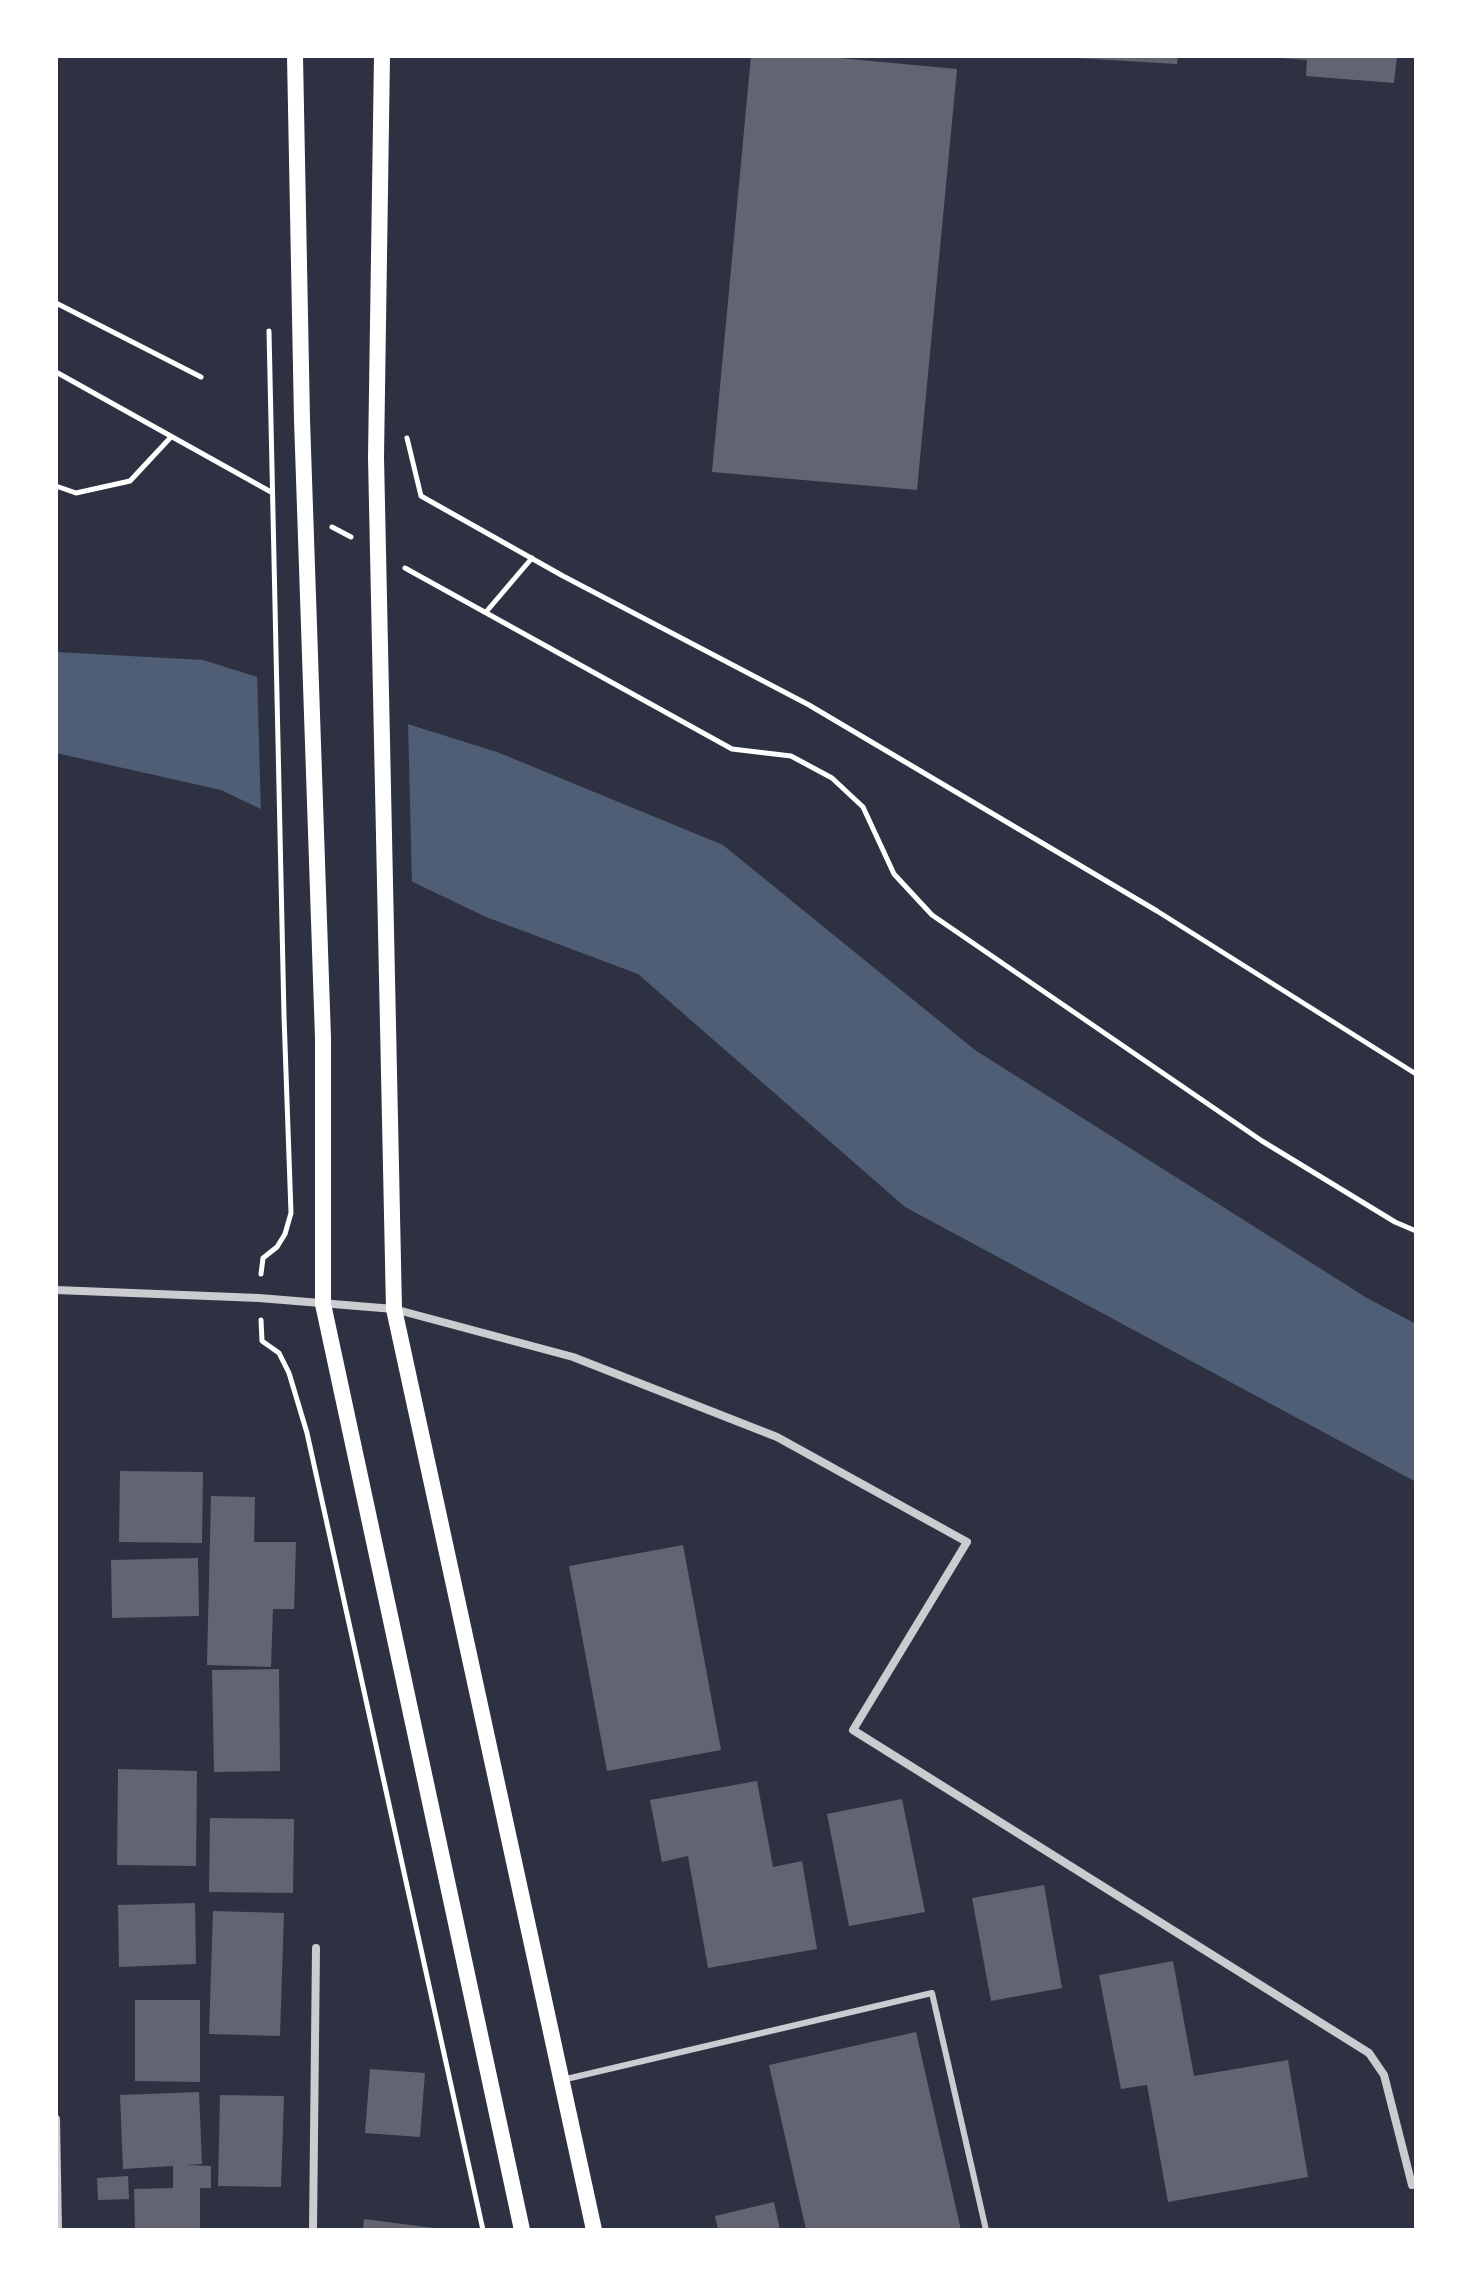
<!DOCTYPE html>
<html>
<head>
<meta charset="utf-8">
<style>
  body { margin:0 }
  #map { position:relative; width:1472px; height:2286px; overflow:hidden; background:#2d3142; font-family:"Source Serif 4",serif }
  canvas { display:block }
  .frame { position:absolute; inset:0; border:58px solid #fff; pointer-events:none }
</style>
</head>
<body>
<div id="map">
<canvas width="1472" height="2286"></canvas>
<div class="frame"></div>
</div>
<script>
const c = document.querySelector('canvas').getContext('2d');
c.lineJoin = 'round';
function paint(path, color) { c.fillStyle = color; c.fill(path, 'evenodd'); }
const poly = rows => new Path2D(rows.map(r => 'M' + r).join(''));
function strokePath(path, color, width, dash) { c.strokeStyle = color; c.lineWidth = width; c.lineCap = dash ? 'butt' : 'round'; c.setLineDash(dash || []); c.stroke(path); }
const water = poly([
  [56,652,203,660,497,752,723,845,975,1050,1367,1298,1416,1324,1416,1482,905,1207,638,974,486,917,221,790,56,753]
]);
const pier = poly([
  [257,672,408,720,412,886,261,814]
]);
const building = poly([
  [751,56,818,56,957,69,917,490,712,472],
  [1076,56,1178,56,1177,64,1076,58],
  [1280,56,1397,56,1394,83,1306,76,1307,60,1280,58],
  [120,1471,203,1472,202,1543,119,1542],
  [211,1496,255,1497,254,1542,296,1542,294,1609,273,1609,271,1667,207,1665],
  [683,1545,721,1750,607,1771,569,1566],
  [198,1558,199,1616,112,1618,111,1560],
  [279,1669,280,1771,214,1772,212,1670],
  [118,1769,197,1771,196,1866,117,1865],
  [757,1781,773,1867,802,1861,817,1949,708,1968,688,1856,662,1862,650,1800],
  [902,1799,925,1912,849,1926,827,1814],
  [210,1818,294,1819,293,1893,209,1892],
  [1044,1885,1062,1988,991,2001,972,1898],
  [195,1903,196,1964,119,1967,118,1905],
  [213,1911,284,1913,280,2036,209,2034],
  [1173,1961,1194,2076,1288,2060,1308,2177,1168,2202,1147,2085,1121,2089,1099,1975],
  [135,2000,200,2000,200,2082,135,2081],
  [916,2032,961,2230,806,2230,769,2065],
  [370,2069,425,2073,420,2137,365,2133],
  [199,2092,202,2164,185,2165,211,2166,211,2188,200,2188,200,2230,135,2230,134,2189,173,2188,173,2166,123,2169,120,2095],
  [220,2095,284,2096,281,2187,218,2186],
  [128,2176,129,2199,98,2200,97,2178],
  [774,2202,780,2230,718,2230,715,2216],
  [364,2219,434,2228,434,2230,363,2230]
]);
const path = poly([
  [56,303,201,377],
  [56,372,271,492],
  [407,438,421,496,563,576,809,705,1157,911,1416,1074],
  [56,486,76,493,130,481,171,437],
  [332,527,351,537],
  [405,568,732,749,791,756,832,778,863,807,894,874,932,915,1262,1141,1395,1222,1416,1231],
  [486,612,532,558],
  [261,1274,263,1258,277,1247,285,1234,291,1213,284,1016,269,331],
  [261,1320,262,1341,279,1353,289,1373,307,1433,483,2230]
]);
const service = poly([
  [562,2080,932,1993,986,2230]
]);
const minor = poly([
  [56,1290,259,1298,394,1309,573,1357,777,1437,967,1542,853,1730,1369,2053,1384,2075,1412,2185],
  [56,2119,58,2230],
  [313,2230,316,1948]
]);
const secondary = poly([
  [295,56,302,420,323,1038,323,1304,522,2230],
  [382,56,376,457,394,1309,594,2230]
]);
paint(water, '#4f5d75');
paint(pier, '#2d3142');
paint(building, '#626471');
strokePath(path, '#fff', 5);
strokePath(service, '#caccd0', 6);
strokePath(minor, '#caccd0', 8);
strokePath(secondary, '#fff', 16);
</script>
</body>
</html>
